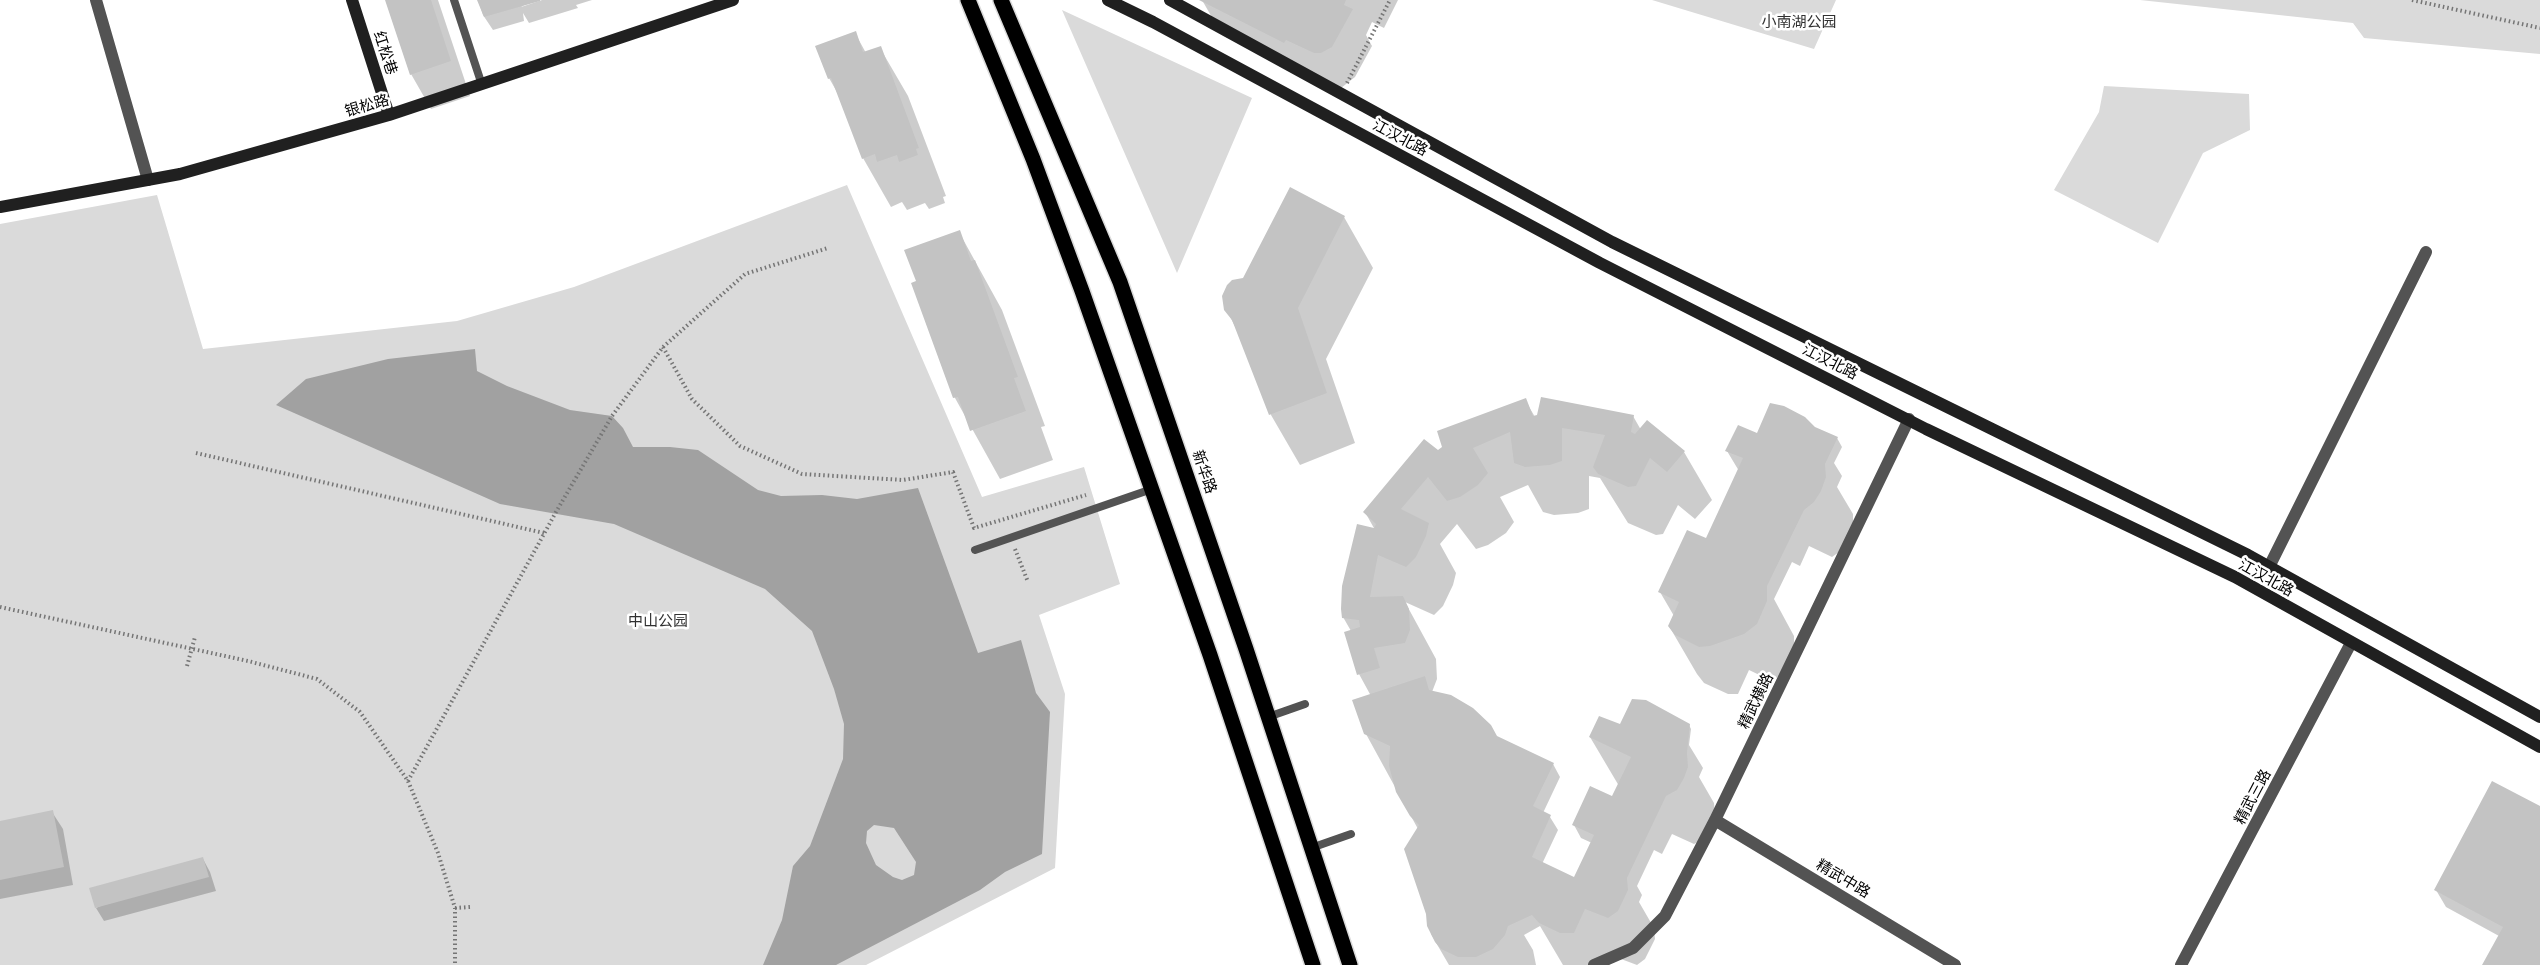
<!DOCTYPE html>
<html>
<head>
<meta charset="utf-8">
<style>
  body { margin:0 }
  canvas { display:block; background:#fff }
</style>
</head>
<body>
<canvas width="2540" height="965"></canvas>
<script>
const c = document.querySelector('canvas').getContext('2d');
c.lineJoin = 'round';
function paint(path, color) { c.fillStyle = color; c.fill(path, 'evenodd'); }
const poly = rows => new Path2D(rows.map(r => 'M' + r).join(''));
function strokePath(path, color, width, dash) { c.strokeStyle = color; c.lineWidth = width; c.lineCap = dash ? 'butt' : 'round'; c.setLineDash(dash || []); c.stroke(path); }
function label(font, color, halo, rows, align = 'center') {
  c.font = font + ' Mulish,"Noto Sans SC",sans-serif'; c.lineWidth = 5; c.setLineDash([]); c.textBaseline = 'middle'; c.strokeStyle = halo; c.fillStyle = color; for (const [text, x, y, turn = 0] of rows) {
    c.save(); c.translate(x, y); c.rotate((+turn || 0) * Math.PI / 180); c.textAlign = isNaN(turn) ? turn : align; if (halo) c.strokeText(text, 0, 0); c.fillText(text, 0, 0); c.restore();
  }
}
const green = poly([
  [1652,0,1836,0,1814,49],
  [2140,0,2540,0,2540,54,2364,38,2353,23],
  [1062,10,1252,98,1177,273],
  [2104,86,2249,94,2250,130,2203,153,2158,243,2054,190,2099,112],
  [847,185,982,497,1084,467,1120,584,1039,615,1065,694,1055,868,866,965,0,965,0,224,157,195,203,349,457,321,574,287]
]);
const water = poly([
  [475,349,477,371,507,386,570,410,612,416,623,428,633,447,670,447,698,450,758,490,781,496,822,495,857,499,918,488,978,653,1021,640,1036,693,1050,712,1042,854,1005,872,980,890,836,965,763,965,782,920,793,866,810,846,843,759,844,724,834,689,812,631,765,589,614,524,500,504,276,405,306,379,388,359],
  [874,825,894,828,916,862,914,875,902,880,893,877,876,865,866,843,867,831]
]);
const shadow = poly([
  [387,0,438,0,470,96,431,109,411,74],
  [478,0,532,0,521,7,542,0,592,0,576,5,578,8,529,23,523,13,524,21,493,30,483,15],
  [1202,0,1398,0,1384,28,1372,22,1366,35,1372,46,1355,77,1341,88,1304,77,1222,35],
  [855,33,866,53,880,48,908,96,946,196,943,197,945,203,929,209,925,203,907,210,902,202,891,207,863,158,841,99,829,78],
  [1344,217,1373,268,1326,359,1355,443,1300,465,1271,415,1239,334,1226,309,1244,279],
  [959,232,1002,310,1045,426,1041,427,1053,460,1000,479,955,398,913,284,918,282],
  [1525,400,1535,417,1633,416,1641,430,1684,452,1712,500,1695,519,1678,505,1663,534,1656,535,1628,523,1600,478,1589,476,1589,509,1578,513,1554,515,1543,512,1528,485,1500,497,1514,522,1506,533,1488,545,1476,549,1457,524,1440,544,1456,573,1453,585,1443,606,1434,615,1405,602,1436,659,1437,679,1432,692,1496,738,1553,764,1560,777,1543,813,1550,817,1558,830,1542,864,1575,879,1592,843,1581,838,1574,825,1616,800,1619,786,1590,737,1621,726,1689,725,1691,729,1689,745,1703,768,1699,777,1714,803,1715,816,1704,839,1694,844,1672,834,1662,854,1654,850,1637,886,1642,895,1639,902,1654,928,1655,939,1645,959,1637,965,1613,956,1609,965,1563,965,1540,926,1524,935,1533,950,1536,965,1449,965,1431,934,1418,829,1366,734,1371,696,1359,674,1351,631,1343,617,1375,530,1365,512,1438,451],
  [1814,428,1837,438,1842,447,1834,463,1842,476,1837,487,1853,514,1853,526,1842,550,1832,557,1809,546,1800,566,1792,562,1774,599,1794,636,1794,650,1784,672,1772,681,1749,670,1738,694,1728,694,1704,683,1697,674,1669,626,1674,616,1660,592,1707,540,1739,471,1727,451,1757,435],
  [2540,808,2540,965,2484,965,2499,936,2446,907,2436,890],
  [52,812,63,829,73,885,0,899,0,822],
  [203,859,210,872,216,891,104,921,96,908]
]);
const building = poly([
  [385,0,431,0,451,61,410,75],
  [477,0,540,0,540,1,484,17],
  [1199,0,1346,0,1344,5,1353,9,1332,47,1321,53,1314,53,1286,40,1284,43],
  [856,31,863,52,881,46,919,148,916,149,918,155,899,162,897,155,877,162,875,154,862,159,831,78,828,79,815,46],
  [1290,187,1345,216,1298,308,1327,393,1269,415,1232,320,1224,310,1222,296,1227,285,1232,280,1243,278],
  [960,230,971,261,975,260,1018,377,1014,378,1026,411,970,431,958,397,953,398,911,283,916,281,904,250],
  [1541,397,1634,415,1631,432,1635,434,1647,420,1685,451,1667,472,1650,458,1636,486,1628,487,1598,474,1593,467,1605,435,1562,428,1562,461,1550,465,1525,467,1514,463,1510,432,1473,448,1488,473,1478,485,1460,497,1447,501,1428,477,1401,509,1429,523,1426,536,1416,557,1406,567,1378,555,1370,597,1403,596,1409,609,1410,630,1405,643,1374,648,1380,668,1357,675,1344,632,1360,627,1359,620,1342,618,1341,609,1342,586,1357,524,1374,528,1376,524,1363,512,1424,439,1438,450,1442,447,1437,431,1526,398,1533,416,1537,415],
  [1770,403,1784,406,1805,417,1815,427,1838,437,1825,464,1826,477,1821,491,1814,502,1804,510,1767,586,1767,601,1757,624,1744,634,1710,646,1699,647,1675,635,1668,626,1679,602,1658,592,1687,530,1706,538,1743,458,1725,451,1738,425,1757,433],
  [1425,676,1429,690,1451,695,1473,708,1491,725,1497,736,1554,763,1533,806,1551,815,1532,857,1574,877,1594,835,1572,825,1590,786,1612,796,1631,757,1589,737,1599,716,1620,724,1632,699,1646,700,1690,724,1687,753,1688,767,1684,778,1677,790,1666,796,1627,878,1628,890,1618,911,1608,918,1585,909,1574,933,1560,933,1539,923,1532,915,1508,926,1505,935,1493,949,1476,957,1458,957,1441,949,1435,942,1427,926,1426,914,1404,849,1419,825,1410,816,1396,792,1389,766,1390,746,1364,734,1352,700],
  [2492,781,2540,806,2540,965,2482,965,2503,927,2434,890],
  [53,810,64,867,0,880,0,821],
  [203,857,209,877,95,908,89,888]
]);
const path = poly([
  [2412,0,2540,28],
  [1347,83,1390,0],
  [663,347,692,399,740,446,802,474,903,480,953,472,974,528,1086,495],
  [196,453,544,533],
  [1015,549,1028,582],
  [0,607,248,661,317,679,360,712,408,781,438,853,455,908,455,965],
  [187,666,195,637],
  [408,781,556,512,612,416,663,347,745,274,828,248],
  [455,908,470,907]
]);
const lane = poly([
  [454,0,482,85],
  [975,550,1152,489],
  [1268,717,1305,704],
  [1311,848,1351,834]
]);
const street = poly([
  [96,0,148,180],
  [2269,567,2426,252],
  [1715,820,1955,965],
  [1594,965,1633,948,1665,916,1715,820,1909,419],
  [2181,965,2351,643]
]);
const secondary = poly([
  [352,0,389,115],
  [1108,0,1153,22,1600,263,1926,429,2235,577,2540,747],
  [1170,0,1612,242,2248,555,2540,717],
  [0,207,180,174,389,115,733,0]
]);
const primary = poly([
  [968,0,1033,159,1082,291,1210,655,1313,965],
  [1001,0,1120,282,1246,649,1350,965]
]);
const parkNames = [
  ["小南湖公园",1799,22],
  ["中山公园",658,621]
];
const streetNames = [
  ["红松巷",385,53,72],
  ["银松路",367,106,-16],
  ["江汉北路",1400,138,28],
  ["江汉北路",1830,362,27],
  ["新华路",1204,472,71],
  ["江汉北路",2266,578,29],
  ["精武横路",1756,701,-64],
  ["精武三路",2253,797,-62],
  ["精武中路",1843,879,31]
];
paint(green, '#dadada');
paint(water, '#a1a1a1');
paint(shadow, '#0003');
paint(building, '#c3c3c3');
strokePath(primary, '#dbdbdb', 18);
strokePath(path, '#757575', 4, [1.5, 3]);
strokePath(lane, '#535353', 8);
strokePath(street, '#535353', 12);
strokePath(secondary, '#202020', 12);
strokePath(primary, '#000', 15);
label('15px', '#313131', '#fff', parkNames);
label('15px', '#000', '#fff', streetNames);
</script>
</body>
</html>
